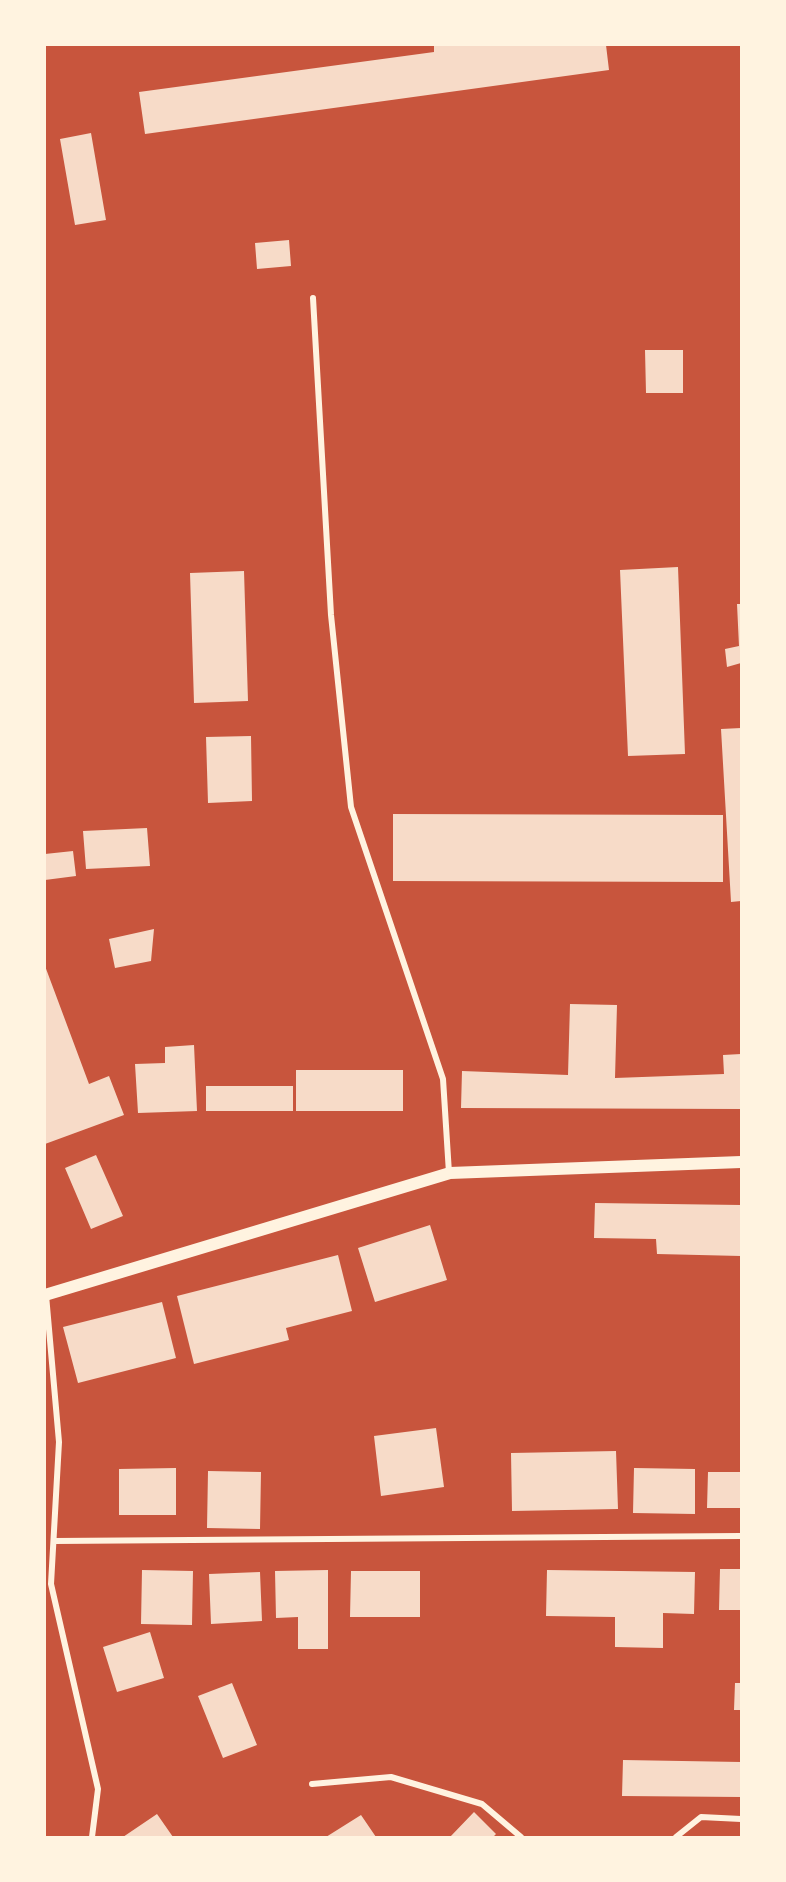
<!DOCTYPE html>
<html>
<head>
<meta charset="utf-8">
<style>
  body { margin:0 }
  #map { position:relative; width:786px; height:1882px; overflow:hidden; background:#c8553d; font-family:Merriweather,serif }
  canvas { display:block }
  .frame { position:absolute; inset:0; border:46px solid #fff3e0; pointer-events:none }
</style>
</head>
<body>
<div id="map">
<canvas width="786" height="1882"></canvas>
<div class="frame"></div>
</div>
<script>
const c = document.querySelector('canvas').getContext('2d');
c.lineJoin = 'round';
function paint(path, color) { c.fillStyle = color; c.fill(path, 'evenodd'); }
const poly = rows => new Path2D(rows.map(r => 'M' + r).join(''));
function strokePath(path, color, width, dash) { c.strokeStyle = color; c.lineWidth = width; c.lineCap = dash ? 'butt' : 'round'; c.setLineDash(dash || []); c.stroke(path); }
const building = poly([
  [434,45,606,45,609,70,145,134,139,92,434,52],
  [91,133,106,220,75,225,60,139],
  [289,240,291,266,257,269,255,243],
  [645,350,683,350,683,393,646,393],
  [678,567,685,754,628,756,620,570],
  [244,571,248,701,194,703,190,573],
  [737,604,741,604,741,663,727,667,725,649,739,646],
  [741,728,741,901,731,902,721,729],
  [251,736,252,801,208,803,206,737],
  [393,814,723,815,723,882,393,881],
  [147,828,150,866,86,869,83,831],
  [73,851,76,876,45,880,45,854],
  [154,929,151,961,115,968,109,939],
  [45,966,89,1084,109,1076,124,1115,45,1144],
  [570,1004,617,1005,615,1078,724,1074,723,1055,741,1054,741,1109,461,1108,462,1071,568,1075],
  [194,1045,197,1111,138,1113,135,1064,165,1063,165,1047],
  [296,1070,403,1070,403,1111,296,1111],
  [206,1086,293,1086,293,1111,206,1111],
  [96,1155,123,1216,91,1229,65,1168],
  [595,1203,741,1205,741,1256,657,1254,656,1239,594,1238],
  [430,1225,447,1280,375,1302,358,1248],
  [338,1255,352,1311,286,1328,289,1340,194,1364,177,1296],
  [162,1302,176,1358,78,1383,63,1327],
  [436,1428,444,1487,381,1496,374,1436],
  [616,1451,618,1509,512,1511,511,1453],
  [176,1468,176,1515,119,1515,119,1469],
  [634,1468,695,1469,695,1514,633,1513],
  [208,1471,261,1472,260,1529,207,1528],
  [708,1472,741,1472,741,1508,707,1508],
  [720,1569,741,1569,741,1610,719,1610],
  [142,1570,193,1571,192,1625,141,1624],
  [328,1570,328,1649,298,1649,298,1617,276,1618,275,1571],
  [547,1570,695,1572,694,1614,663,1613,663,1648,615,1647,615,1617,546,1616],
  [351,1571,420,1571,420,1617,350,1617],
  [260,1572,262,1621,211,1624,209,1574],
  [150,1632,164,1678,117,1692,103,1647],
  [232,1683,257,1745,223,1758,198,1696],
  [735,1683,741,1683,741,1710,734,1710],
  [623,1760,741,1762,741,1797,622,1796],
  [474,1812,496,1834,493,1837,450,1837],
  [157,1814,173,1837,123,1837],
  [361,1815,376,1837,326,1837]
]);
const minor = poly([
  [313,298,331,615,351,807,443,1079,449,1173],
  [46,1295,59,1442,51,1584,98,1789,92,1837],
  [54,1541,741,1536],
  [312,1784,391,1777,482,1804,521,1837],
  [676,1837,701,1817,741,1819]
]);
const secondary = poly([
  [45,1295,450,1173,741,1162]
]);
paint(building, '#f7dbc8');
strokePath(minor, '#fff3e0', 6);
strokePath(secondary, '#fff3e0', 12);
</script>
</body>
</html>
